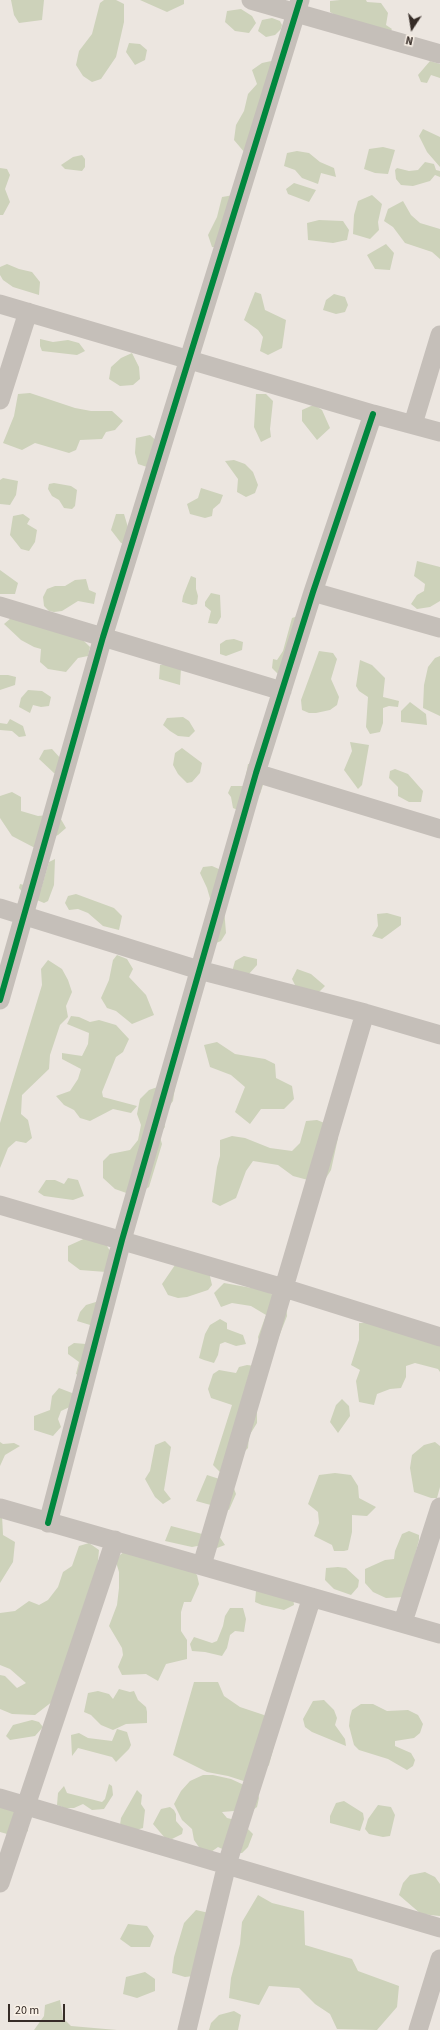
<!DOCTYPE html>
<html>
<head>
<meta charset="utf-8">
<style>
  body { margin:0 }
  #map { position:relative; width:440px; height:2030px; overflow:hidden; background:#ece6e0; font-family:"Source Sans 3",sans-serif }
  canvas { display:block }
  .north { position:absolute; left:392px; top:8px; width:40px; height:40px; -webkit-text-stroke:3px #f9f1e7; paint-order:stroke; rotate:192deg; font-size:11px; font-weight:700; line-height:16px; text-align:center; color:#362c27 }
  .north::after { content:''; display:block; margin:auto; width:14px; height:18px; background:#362c27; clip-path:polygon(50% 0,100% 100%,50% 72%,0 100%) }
  .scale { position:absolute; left:8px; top:2004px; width:57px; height:18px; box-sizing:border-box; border:2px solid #362c27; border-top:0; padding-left:5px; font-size:12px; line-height:14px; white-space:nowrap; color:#362c27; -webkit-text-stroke:3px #f9f1e7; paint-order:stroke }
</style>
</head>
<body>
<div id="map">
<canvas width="440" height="2030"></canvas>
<div class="north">N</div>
<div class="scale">20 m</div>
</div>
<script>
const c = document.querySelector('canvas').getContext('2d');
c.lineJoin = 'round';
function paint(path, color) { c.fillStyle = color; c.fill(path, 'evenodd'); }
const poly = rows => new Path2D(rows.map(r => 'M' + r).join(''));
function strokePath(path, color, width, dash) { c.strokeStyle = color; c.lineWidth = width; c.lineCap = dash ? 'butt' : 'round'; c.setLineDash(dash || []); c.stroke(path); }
const green = poly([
  [11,0,44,0,42,20,19,23,14,15],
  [104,0,116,0,124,4,124,22,116,57,101,79,92,82,83,76,76,65,79,51,92,34,100,3],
  [140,0,184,0,184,4,167,12],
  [340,0,366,0,367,2,381,3,388,13,386,25,392,29,390,32,340,18,330,12,330,1],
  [241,9,252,16,256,23,249,33,235,31,225,22,227,11],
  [272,18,280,21,282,25,281,29,275,35,266,37,258,31,262,20],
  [129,43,140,44,147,50,145,60,135,65,126,52],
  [276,60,245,153,234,140,236,125,244,111,248,94,257,84,252,70,262,63],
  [430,61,440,64,440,78,431,75,427,83,421,82,418,75],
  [423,129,440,137,440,167,427,152,419,136],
  [383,147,395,150,388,174,375,173,364,169,369,149],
  [297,151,309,153,320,162,334,168,336,177,321,173,318,184,302,178,295,170,284,166,287,153],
  [82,155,85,159,85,167,82,171,65,169,61,165,73,157],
  [425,162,434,164,436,170,440,171,440,177,435,175,430,181,413,186,401,185,396,179,395,170,397,168,409,171,418,170],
  [0,168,7,169,10,175,5,189,10,202,3,215,0,215],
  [294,183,316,190,309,202,288,194,286,189],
  [234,195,222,248,212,247,208,235,217,217,222,197],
  [372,195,382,204,378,222,379,230,370,239,353,234,354,215,358,201],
  [403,201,411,215,420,223,440,229,440,259,432,252,405,243,393,227,384,221,388,209],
  [319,220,343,221,349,230,347,240,333,243,308,240,307,223],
  [386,244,394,253,390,270,375,269,367,255],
  [7,264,19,269,32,272,40,282,39,295,13,287,3,280,0,275,0,267],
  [255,292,261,294,265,310,286,320,282,348,268,355,260,351,263,337,258,330,244,320],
  [334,294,345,297,348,305,345,312,336,314,323,310,326,300],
  [40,339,53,342,68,340,79,343,85,351,77,355,42,351,40,346],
  [132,353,139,367,140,379,133,385,120,386,109,379,111,367,121,358],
  [30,393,75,408,91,411,112,411,123,421,115,430,106,432,102,439,80,440,76,450,69,453,35,443,22,450,3,443,14,416,18,394],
  [256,394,266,394,273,401,270,429,271,437,261,442,254,427],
  [311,406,316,406,322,410,330,428,317,440,302,421,302,410],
  [150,435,161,445,150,468,138,464,135,453,136,438],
  [234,460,245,464,253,472,258,485,255,493,246,497,237,492,238,479,225,461],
  [3,478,18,481,16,495,10,505,0,504,0,480],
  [54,483,71,486,77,490,75,506,72,509,64,508,59,500,52,496,48,489,49,484],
  [201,488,223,495,220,503,213,509,212,516,205,518,190,514,187,504,198,498],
  [23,514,30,519,27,524,37,530,35,542,29,551,21,549,10,535,13,516],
  [116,514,124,514,130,534,130,545,121,543,111,530],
  [417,561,440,567,440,601,430,607,417,609,411,604,417,595,424,591,425,584,414,576],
  [0,570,18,583,15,594,0,594],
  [191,576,196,578,196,589,198,596,197,604,192,605,182,602,183,596],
  [86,579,89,590,96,593,94,604,78,601,62,611,54,612,49,611,44,606,43,597,47,589,55,586,65,586,75,580],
  [211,593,220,595,221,617,217,624,208,623,211,611,205,606,205,602],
  [301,615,279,675,272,668,273,659,277,660,283,651,292,618],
  [11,618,82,639,90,647,88,656,78,658,66,672,48,669,40,662,41,649,34,647,21,640,4,624],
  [234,639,243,642,242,650,226,656,220,654,220,644,226,640],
  [319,651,333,653,337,659,331,679,339,697,337,705,330,710,316,713,309,713,302,710,301,700],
  [440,656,440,716,423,708,424,685,428,667,435,658],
  [360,660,372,665,385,678,383,697,399,701,398,707,389,706,383,708,383,723,380,732,370,734,366,727,368,697,359,691,356,686],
  [171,664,181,668,180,685,159,679,160,665],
  [0,675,8,675,16,677,15,685,0,690],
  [28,690,42,691,51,697,49,706,41,707,33,705,30,713,19,707,21,698],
  [410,702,426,714,427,725,401,722,401,711],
  [183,717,189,721,195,731,189,737,178,736,170,731,163,725,167,718],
  [10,719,23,726,26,736,19,737,12,731,0,730,0,723,7,724],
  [350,742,369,745,362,785,358,789,344,770,352,751],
  [182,748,202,763,200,773,192,782,187,783,178,774,173,765,175,753],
  [52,749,62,760,62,777,54,773,39,759,44,750],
  [261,763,267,775,263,785,260,794,240,811,233,808,231,797,228,793,231,786,244,786,248,764],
  [395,769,408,774,423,791,421,802,409,802,398,796,398,787,389,778,390,771],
  [12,792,21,797,21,811,38,816,58,814,66,828,58,835,41,842,35,848,12,836,0,818,0,796],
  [55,859,54,885,48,901,44,903,25,895,19,888,20,884,41,889,49,862],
  [212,866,221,870,226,933,221,941,216,943,214,912,207,888,200,873,203,867],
  [76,894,114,908,122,916,119,930,103,926,88,913,78,909,69,910,65,903,68,896],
  [387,913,401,917,401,925,382,939,372,936,378,926,377,914],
  [117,955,127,959,133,969,129,977,146,995,154,1015,132,1024,116,1011,107,1008,101,998,109,980,113,960],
  [244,956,257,959,257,965,248,975,232,972,235,961],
  [48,960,62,969,68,980,72,992,66,1006,68,1017,60,1025,50,1055,49,1069,22,1095,21,1114,28,1120,32,1138,26,1143,16,1141,8,1148,0,1168,0,1123,42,985,41,969],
  [297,969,311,974,325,986,318,993,296,987,292,979],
  [71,1016,79,1017,90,1022,99,1020,116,1025,129,1039,123,1052,116,1057,102,1092,103,1097,137,1106,131,1113,113,1109,90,1121,80,1118,74,1110,64,1105,56,1096,70,1091,78,1079,81,1069,62,1059,62,1053,82,1056,88,1044,89,1033,67,1024],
  [217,1042,235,1054,265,1059,275,1064,276,1078,292,1086,294,1099,284,1109,261,1109,250,1124,235,1112,245,1087,231,1075,210,1067,204,1045],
  [166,1084,175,1087,173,1101,162,1116,165,1127,159,1134,162,1144,149,1187,135,1196,115,1189,103,1178,103,1161,110,1154,130,1150,138,1140,141,1125,137,1114,140,1099,149,1090],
  [317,1120,332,1126,338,1138,331,1170,326,1178,308,1180,293,1176,278,1165,253,1161,246,1171,236,1198,220,1206,212,1202,217,1167,220,1156,220,1140,232,1136,245,1138,270,1148,292,1151,300,1143,306,1121],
  [68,1178,78,1180,84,1196,73,1200,44,1196,38,1192,46,1180,55,1180,64,1184],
  [90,1236,106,1242,108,1248,117,1257,106,1272,80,1270,68,1261,68,1246],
  [175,1265,209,1272,212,1285,208,1290,187,1297,178,1298,168,1295,162,1284],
  [224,1283,263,1290,286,1301,287,1316,278,1339,259,1343,258,1337,266,1315,251,1306,232,1303,221,1307,214,1293],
  [109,1298,100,1328,77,1321,80,1312,86,1305],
  [220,1319,227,1323,227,1329,243,1335,246,1344,236,1346,225,1342,220,1344,218,1355,214,1363,204,1360,199,1358,205,1334,210,1325],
  [359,1323,369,1323,440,1342,440,1372,438,1369,415,1363,406,1366,406,1377,401,1388,390,1389,377,1394,374,1405,359,1402,356,1381,360,1370,351,1365,359,1340],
  [74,1343,86,1344,85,1379,76,1374,79,1362,68,1354,68,1347],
  [247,1365,255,1366,257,1374,249,1374,246,1385,257,1394,257,1423,249,1436,248,1448,222,1474,213,1465,232,1405,211,1398,208,1389,213,1374,219,1370,236,1373,239,1367],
  [59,1388,72,1393,76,1404,61,1411,58,1419,61,1427,53,1436,34,1430,34,1416,50,1410,52,1396],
  [342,1399,349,1406,350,1416,338,1433,330,1422,336,1405],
  [165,1441,171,1447,164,1490,171,1499,163,1504,155,1497,145,1479,150,1471,155,1445],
  [0,1442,3,1444,14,1443,20,1446,5,1455,0,1466],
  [435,1442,440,1446,440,1487,437,1498,431,1498,414,1492,410,1468,412,1455,424,1445],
  [335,1473,351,1475,358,1486,359,1498,376,1507,367,1516,352,1515,352,1532,348,1550,344,1551,334,1551,332,1545,314,1536,319,1523,318,1512,308,1504,319,1475],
  [207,1475,232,1483,236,1494,229,1510,196,1501],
  [0,1514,2,1515,3,1535,15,1542,13,1562,0,1583],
  [171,1526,206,1535,219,1536,225,1545,217,1548,203,1545,192,1547,165,1541],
  [409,1531,419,1535,419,1540,404,1597,386,1598,373,1592,365,1583,365,1569,385,1560,394,1559,395,1551,402,1534],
  [89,1543,99,1550,96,1582,66,1691,35,1715,12,1714,0,1709,0,1675,5,1676,17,1688,26,1683,10,1669,0,1665,0,1613,15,1611,29,1601,39,1605,48,1600,58,1587,63,1572,72,1566,79,1546],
  [131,1546,192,1570,197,1575,199,1584,191,1602,184,1602,181,1612,181,1631,187,1640,187,1659,166,1664,158,1681,146,1674,122,1675,118,1667,123,1655,122,1648,109,1626,117,1605,119,1588,119,1572,116,1562,120,1555],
  [338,1567,346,1568,359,1580,358,1587,351,1595,334,1589,325,1580,326,1568],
  [256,1591,293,1596,294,1605,284,1610,262,1605,255,1602],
  [230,1608,243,1608,246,1619,244,1632,235,1631,230,1635,227,1648,222,1656,205,1652,192,1651,190,1644,194,1637,212,1643,217,1641,223,1626,225,1616],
  [194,1682,218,1682,224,1696,240,1707,264,1715,279,1727,269,1765,253,1784,228,1776,207,1772,173,1755],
  [119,1689,130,1692,134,1691,138,1700,146,1707,147,1712,147,1723,126,1724,113,1730,101,1725,91,1715,84,1712,88,1693,98,1691,109,1694,113,1699],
  [324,1700,334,1710,337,1718,335,1725,345,1739,346,1746,312,1732,305,1727,303,1719,313,1701],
  [361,1704,373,1704,387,1711,408,1710,418,1715,423,1724,420,1733,414,1738,395,1741,395,1746,411,1753,415,1760,413,1766,407,1770,388,1759,359,1750,354,1745,349,1726,350,1717,352,1710],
  [32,1720,39,1722,43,1727,35,1736,10,1740,6,1736,13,1725],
  [117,1729,127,1732,131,1745,129,1749,116,1762,112,1757,78,1748,72,1756,71,1735,79,1733,88,1738,112,1741],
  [203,1775,213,1775,231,1779,257,1791,259,1798,257,1807,250,1812,242,1814,234,1811,222,1812,227,1818,240,1821,253,1834,248,1847,242,1853,231,1853,218,1847,211,1852,201,1850,194,1840,192,1829,182,1820,174,1804,181,1791,190,1781],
  [109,1784,112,1786,113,1795,104,1809,92,1810,83,1804,74,1808,65,1808,57,1805,58,1793,64,1786,67,1793,102,1802,105,1799],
  [137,1790,142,1795,141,1804,145,1810,143,1828,136,1830,120,1825,121,1818],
  [344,1801,363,1813,364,1819,360,1831,330,1823,330,1816,336,1803],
  [0,1802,28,1818,28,1831,18,1837,0,1832],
  [378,1805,391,1807,395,1815,390,1836,383,1837,369,1834,365,1829,368,1819],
  [170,1807,174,1810,176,1814,176,1821,183,1829,182,1834,172,1839,165,1838,153,1824,161,1809],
  [425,1872,435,1877,440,1884,440,1916,421,1914,399,1895,403,1883,410,1875],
  [258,1895,272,1903,304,1911,305,1945,352,1959,358,1971,399,1986,397,2007,377,2030,337,2029,330,2014,315,2004,299,1988,269,1986,259,2005,229,1998,231,1978,240,1944,242,1922],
  [196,1910,209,1913,193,1976,185,1977,172,1973,174,1957,184,1923],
  [128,1924,147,1926,154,1936,150,1947,131,1947,120,1939],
  [145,1972,155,1979,155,1991,137,1998,123,1994,126,1977],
  [60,2000,63,2018,71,2026,117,2030,34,2030,44,2016,45,2005],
  [234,2011,241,2015,238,2030,209,2030,211,2023,219,2015]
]);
const street = poly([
  [251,0,440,54],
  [0,304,373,414,440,432],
  [0,400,28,312],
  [413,424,440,335],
  [313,592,440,628],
  [0,606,282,691],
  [256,773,440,829],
  [0,908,199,970,365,1013,440,1035],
  [0,1000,103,637,300,0],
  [0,1205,284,1288,440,1337],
  [0,1508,440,1634],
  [48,1523,122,1240,256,773,313,592,373,414],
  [202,1565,365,1013],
  [403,1622,440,1507],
  [0,1798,440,1928],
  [0,1883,115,1540],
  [187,2030,227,1864,312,1597],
  [418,2030,440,1959]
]);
const cycleway = poly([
  [0,1000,103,637,300,0],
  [48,1523,122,1240,256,773,313,592,373,414]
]);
paint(green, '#cdd2ba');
strokePath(street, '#c5bfb9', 19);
strokePath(cycleway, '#00873e', 6);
</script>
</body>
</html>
